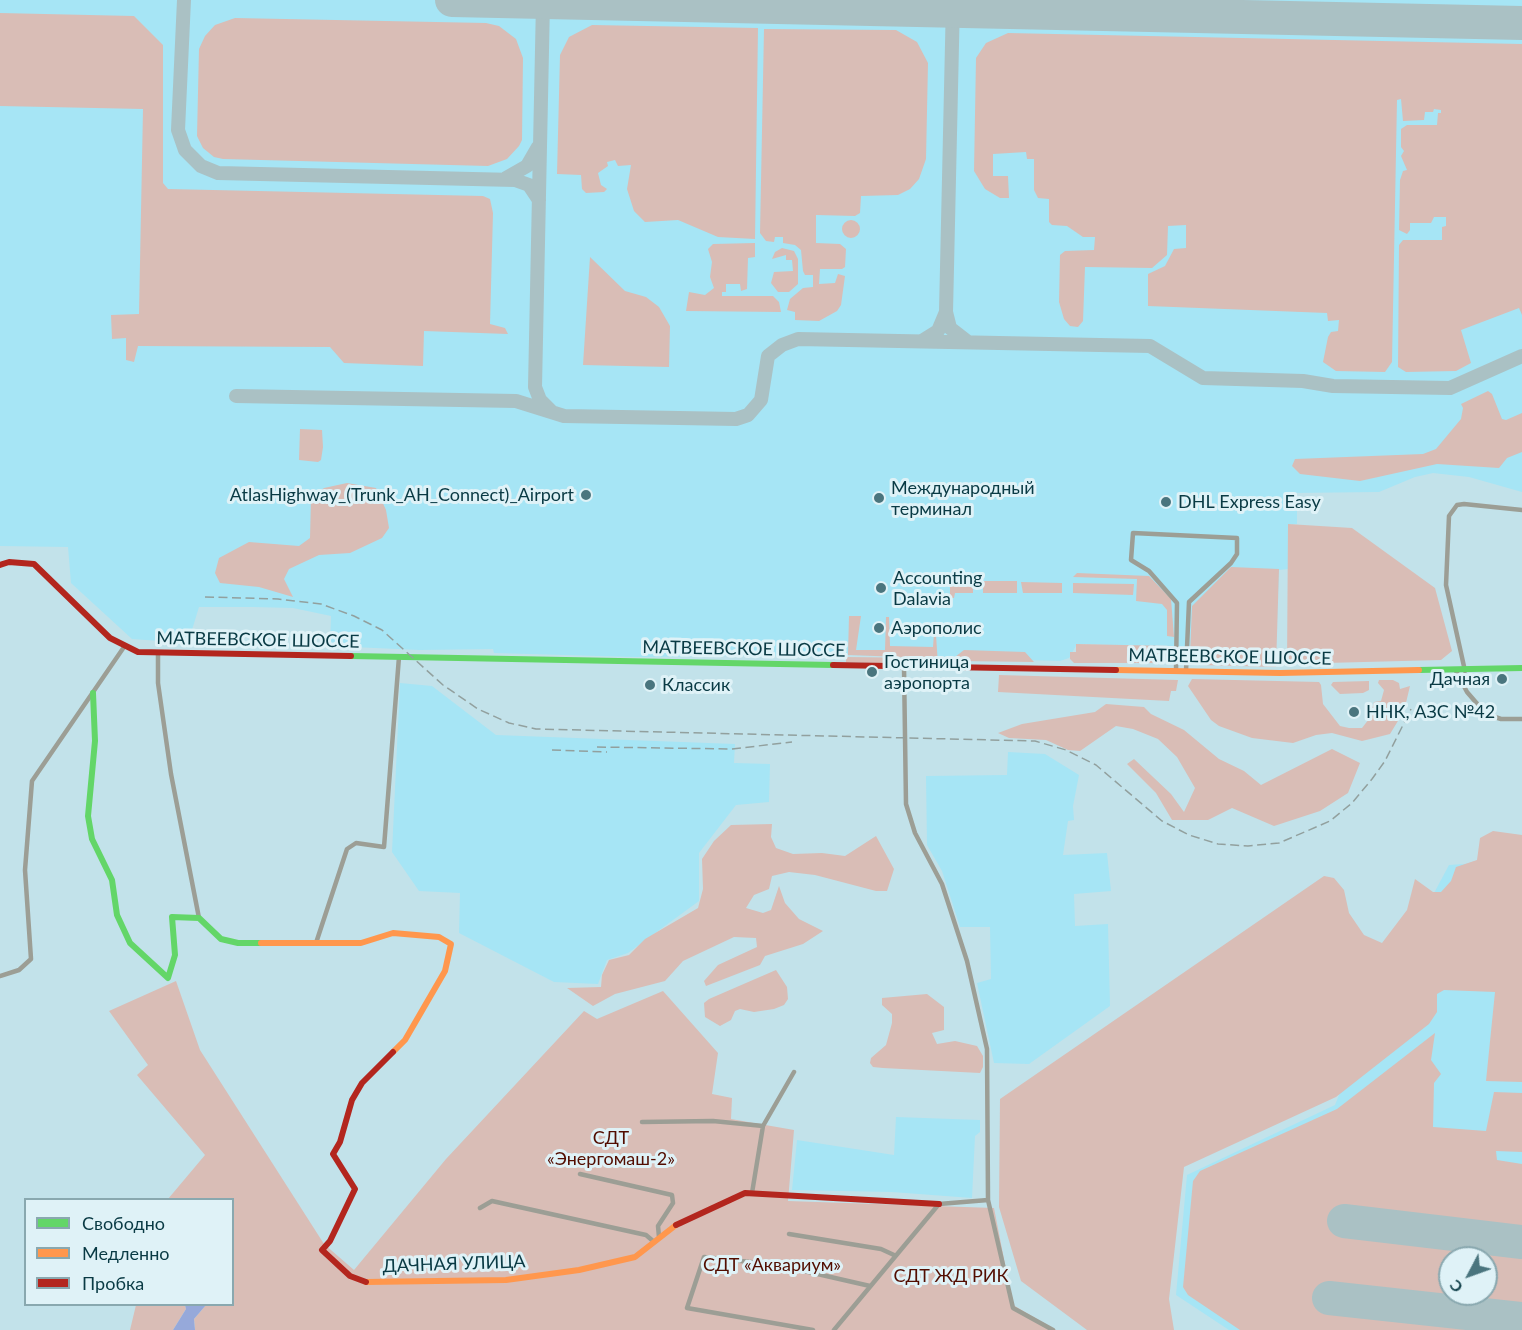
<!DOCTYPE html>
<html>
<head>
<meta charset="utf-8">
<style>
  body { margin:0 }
  #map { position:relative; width:1522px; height:1330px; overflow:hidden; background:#c2e2ea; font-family:Lato,sans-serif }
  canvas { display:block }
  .legend { position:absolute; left:24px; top:1198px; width:210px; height:108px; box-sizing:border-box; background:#dff2f7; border:2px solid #89a8af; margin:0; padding:8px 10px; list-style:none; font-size:18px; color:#093a44 }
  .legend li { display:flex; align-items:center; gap:12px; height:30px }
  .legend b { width:30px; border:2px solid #89a8af }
  .north { position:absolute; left:1438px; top:1246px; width:60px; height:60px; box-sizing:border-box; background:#dff2f7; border:2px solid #89a8af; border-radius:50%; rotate:229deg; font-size:16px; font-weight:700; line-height:24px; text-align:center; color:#093a44 }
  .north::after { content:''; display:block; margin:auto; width:21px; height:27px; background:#4a757e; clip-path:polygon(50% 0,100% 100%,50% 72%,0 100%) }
</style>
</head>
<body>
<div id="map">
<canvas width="1522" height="1330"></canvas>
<ul class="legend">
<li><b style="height:8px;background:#63d668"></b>Свободно</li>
<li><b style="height:8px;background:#ff974d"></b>Медленно</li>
<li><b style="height:8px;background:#b3261e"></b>Пробка</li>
</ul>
<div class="north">С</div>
</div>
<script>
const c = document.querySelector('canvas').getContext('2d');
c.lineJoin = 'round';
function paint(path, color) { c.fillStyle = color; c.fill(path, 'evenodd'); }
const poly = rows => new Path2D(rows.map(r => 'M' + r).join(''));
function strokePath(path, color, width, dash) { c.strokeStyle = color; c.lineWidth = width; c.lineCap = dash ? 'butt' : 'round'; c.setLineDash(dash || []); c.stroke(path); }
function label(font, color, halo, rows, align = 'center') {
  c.font = font + ' Lato,sans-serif'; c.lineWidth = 6; c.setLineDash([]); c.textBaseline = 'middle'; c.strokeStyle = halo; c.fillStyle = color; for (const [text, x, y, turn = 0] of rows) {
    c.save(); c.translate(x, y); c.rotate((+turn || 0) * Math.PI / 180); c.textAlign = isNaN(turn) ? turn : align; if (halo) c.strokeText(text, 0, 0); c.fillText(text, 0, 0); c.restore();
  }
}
const built = poly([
  [0,0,1522,0,1522,492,1469,477,1433,473,1415,477,1379,492,1290,493,1289,498,1297,498,1297,524,1288,525,1288,569,1279,570,1276,650,1077,644,1069,658,1060,661,848,655,634,657,494,653,493,649,420,650,330,646,331,616,293,608,253,607,199,607,188,643,132,639,71,583,68,547,0,546],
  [400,683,432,686,496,735,735,744,734,763,770,764,769,802,736,805,699,853,699,901,628,953,607,960,598,984,554,982,459,933,460,893,419,891,392,852],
  [1008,752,1045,754,1079,775,1073,806,1074,820,1068,821,1063,855,1107,853,1111,891,1074,894,1075,926,1108,924,1110,1006,1029,1064,994,1063,977,983,991,979,990,927,960,927,942,871,927,845,926,776,1007,775],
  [1522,860,1522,1330,1229,1330,1176,1295,1187,1175,1335,1105,1377,1000,1449,865],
  [1450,1258,1486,1258,1486,1294,1450,1294],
  [896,1117,980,1120,980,1132,975,1136,972,1198,892,1192,792,1190,797,1140,894,1155]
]);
const green = poly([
  [0,13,134,16,163,45,163,183,168,189,483,196,490,199,493,213,490,324,505,328,508,334,424,331,423,366,344,363,330,347,138,346,134,362,126,360,126,338,112,339,111,315,139,314,143,109,0,106],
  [235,18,486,23,499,26,516,39,523,58,522,140,519,146,507,159,488,166,223,159,214,157,203,148,197,136,199,49,205,36,215,25],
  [592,25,758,28,755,239,718,237,678,220,645,222,634,211,627,189,631,165,618,166,615,160,607,162,608,166,598,173,601,185,607,189,604,192,586,193,582,189,581,175,557,174,560,55,569,37],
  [764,29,896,30,917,42,928,63,926,159,919,179,910,189,898,195,861,196,860,213,855,216,816,215,816,243,840,244,846,249,845,267,842,269,820,269,819,284,835,283,838,274,845,276,841,305,837,311,819,321,795,320,795,312,787,310,790,299,803,288,813,287,813,275,805,275,803,271,801,250,795,245,783,243,783,237,775,237,774,242,766,241,760,233],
  [1008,33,1522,44,1522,315,1519,308,1461,330,1471,363,1456,371,1406,372,1398,367,1399,245,1403,240,1442,240,1442,227,1446,226,1446,217,1434,217,1431,223,1410,223,1410,230,1407,234,1399,230,1400,180,1403,171,1407,170,1401,156,1404,151,1401,147,1401,129,1407,125,1437,125,1438,113,1441,113,1441,110,1434,109,1433,112,1425,112,1424,120,1403,121,1401,99,1397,100,1392,362,1385,372,1336,371,1323,362,1328,337,1331,332,1338,331,1339,320,1328,321,1327,313,1148,306,1148,274,1165,266,1174,249,1186,248,1186,225,1168,226,1167,255,1152,268,1085,267,1083,321,1078,327,1070,326,1064,319,1059,302,1060,255,1065,251,1094,250,1095,237,1083,237,1067,226,1052,225,1049,222,1049,199,1038,198,1034,190,1034,159,1027,159,1026,152,993,154,993,176,1008,176,1009,198,1000,198,985,189,974,171,976,58,986,43],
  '842 229a9 9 0 1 1 18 0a9 9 0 1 1-18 0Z',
  [755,243,755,257,748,258,747,289,741,291,740,284,726,284,726,292,722,292,722,296,773,296,779,302,781,312,686,311,689,292,705,295,714,288,710,277,712,262,708,249,713,244],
  [782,248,794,251,798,259,798,284,789,292,778,292,771,283,774,272,793,271,792,260,786,260,786,255,772,259,775,252],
  [590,257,625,291,646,297,659,307,670,326,669,367,583,365],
  [1488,391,1492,394,1502,419,1506,420,1522,413,1522,452,1507,458,1499,468,1437,464,1360,481,1300,474,1292,466,1295,459,1423,454,1436,449,1461,419,1463,408,1461,404],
  [300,429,322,430,323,447,321,460,318,462,299,460],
  [347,483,376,488,386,510,389,528,382,538,350,553,319,555,289,569,284,579,293,597,259,587,220,583,215,573,219,558,249,542,299,546,310,538,311,498,324,488],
  [1288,524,1352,528,1435,588,1452,651,1441,660,1287,664],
  [1231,567,1279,569,1276,667,1199,665,1190,654,1192,606],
  [1077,573,1149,576,1171,599,1174,637,1167,636,1167,610,1162,604,1136,601,1137,579,1073,577],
  [973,581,973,593,955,593,954,598,950,598,950,582],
  [983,581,1017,581,1017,593,983,593],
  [1021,582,1062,583,1062,593,1023,593],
  [1073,583,1134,584,1133,595,1073,593],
  [849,616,861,616,856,650,885,650,886,617,889,617,890,646,933,647,935,620,938,665,846,662,846,657,929,658,848,655],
  [1076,644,1172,646,1172,655,1163,663,1074,663,1070,659,1070,652,1076,652],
  [964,650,1025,652,1034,662,958,661,955,657],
  [999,675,1178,680,1176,691,1171,691,1169,701,998,692],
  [1192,679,1319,682,1321,685,1323,704,1340,726,1349,728,1362,728,1369,719,1374,702,1381,701,1384,690,1378,683,1379,680,1393,680,1399,683,1400,689,1410,686,1404,711,1390,734,1362,741,1332,733,1316,735,1293,743,1252,738,1219,726,1211,720,1188,686],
  [1369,681,1369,690,1363,693,1340,694,1331,685,1333,682],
  [1106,704,1144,707,1151,714,1184,730,1219,759,1244,771,1261,785,1332,749,1360,763,1348,793,1320,811,1274,826,1232,808,1208,820,1172,820,1156,793,1127,764,1134,759,1171,794,1184,812,1195,788,1177,757,1158,739,1133,729,1116,726,1080,751,1068,750,1046,740,1009,738,998,733,1022,724,1095,712],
  [772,824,771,837,776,848,793,854,822,853,845,856,876,836,894,869,887,891,876,891,815,875,789,872,772,876,769,889,754,895,746,908,763,913,771,910,779,886,785,903,799,919,823,931,803,944,765,956,760,965,706,986,704,981,718,965,757,947,756,938,734,937,683,961,665,981,615,994,593,1006,567,988,601,987,602,975,609,960,629,955,645,939,698,908,703,889,702,859,714,841,731,825],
  [1493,831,1522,835,1522,1082,1486,1081,1495,992,1444,990,1437,994,1437,1012,1429,1024,1336,1097,1184,1167,1169,1299,1174,1330,1087,1330,1021,1281,999,1207,1000,1099,1324,876,1334,878,1344,890,1349,913,1364,935,1382,943,1407,910,1415,879,1433,892,1441,892,1451,881,1456,867,1477,860,1480,838],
  [776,970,787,987,788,999,784,1005,774,1009,754,1012,740,1009,735,1011,731,1020,720,1026,705,1017,704,1003,709,999],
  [176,981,200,1050,324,1244,354,1270,446,1159,584,1011,597,1019,663,991,718,1053,712,1094,732,1098,731,1119,794,1130,788,1201,994,1208,1013,1305,1056,1330,195,1330,194,1319,206,1305,232,1304,232,1200,168,1199,205,1155,137,1075,148,1065,109,1011],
  [927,994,944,1007,944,1030,932,1033,937,1044,955,1041,977,1046,983,1056,983,1067,980,1073,883,1068,873,1067,870,1063,871,1058,886,1045,892,1023,892,1014,882,1005,882,998],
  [1435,1033,1431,1060,1441,1074,1434,1083,1433,1127,1486,1131,1494,1092,1522,1093,1522,1152,1496,1151,1497,1160,1522,1164,1522,1230,1348,1211,1339,1212,1337,1232,1522,1254,1522,1330,1240,1330,1188,1295,1183,1287,1193,1181,1200,1171,1337,1109],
  [1450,1258,1486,1258,1486,1294,1450,1294],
  [136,1305,185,1305,186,1309,173,1330,130,1330]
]);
const water = poly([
  [185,1305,206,1305,194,1319,195,1330,173,1330,186,1309]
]);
const taxiway = poly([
  [184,0,178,130,185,150,201,166,218,173,515,180,529,185,539,200],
  [967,0,984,11],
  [543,2,535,387,540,400,551,411],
  [914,10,924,8,937,0],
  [506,178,527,166,538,147],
  [946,312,953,0],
  [922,341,938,331,946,312,950,328,968,342],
  [236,396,516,401,564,416,736,419,748,415,761,400,768,356,782,345,798,339,1150,346,1203,378,1303,381,1333,386,1450,388,1522,356]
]);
const runway = poly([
  [452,0,1522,23],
  [1344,1221,1522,1242],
  [1329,1298,1522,1319]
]);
const street = poly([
  [158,654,158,683,171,774,199,918],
  [904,667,906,804,915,833,942,884,967,961,987,1049,988,1200,1013,1308,1053,1330],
  [1176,671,1177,603,1149,571,1131,560,1133,533,1237,538,1237,554,1231,563,1189,602,1186,671],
  [1456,671,1467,692,1486,714,1501,719,1522,719],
  [1465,671,1446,585,1449,516,1457,505,1464,504,1522,510],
  [316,943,347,849,356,843,384,847,399,657],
  [0,976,19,970,31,959,25,870,32,781,124,647],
  [642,1122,713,1121,763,1126],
  [580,1174,672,1195,673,1203,658,1226,659,1237],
  [752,1193,763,1126,794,1072],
  [480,1208,492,1201,646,1235,653,1241],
  [789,1234,881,1249,894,1255],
  [813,1330,687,1308,704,1257,778,1265,870,1286],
  [834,1330,939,1204,988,1200]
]);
const fast = poly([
  [351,656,833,665],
  [1419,670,1522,668],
  [93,693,95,741,88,816,92,839,112,880,117,915,130,943,168,978,175,955,172,917,199,918,221,939,238,943,261,943]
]);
const slow = poly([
  [1116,670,1280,673,1419,670],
  [261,943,361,943,393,933,439,937,451,944,445,971,405,1040,393,1052],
  [366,1282,506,1280,579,1270,635,1257,676,1225]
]);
const jam = poly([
  [0,565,9,562,34,564,110,638,138,652,351,656],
  [833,665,1116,670],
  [676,1225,745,1193,939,1204],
  [366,1282,350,1276,322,1250,330,1241,355,1189,333,1154,340,1142,352,1100,362,1083,393,1052]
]);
const rail = poly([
  [205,597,278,599,321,604,354,616,382,630,443,685,478,709,509,723,536,729,1035,741,1066,750,1096,765,1162,821,1189,835,1218,844,1248,846,1279,843,1330,821,1352,803,1372,779,1385,761,1411,709],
  [597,747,732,749,792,742],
  [552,750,607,752]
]);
const markers = [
  [586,495,6,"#4a757e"],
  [879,498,6,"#4a757e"],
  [1166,502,6,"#4a757e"],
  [881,588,6,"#4a757e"],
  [879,628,6,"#4a757e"],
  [872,672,6,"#4a757e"],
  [1502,679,6,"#4a757e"],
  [650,685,6,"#4a757e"],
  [1354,712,6,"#4a757e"]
];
const poiNames = [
  ["Международный",891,488],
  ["терминал",891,509],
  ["AtlasHighway_(Trunk_AH_Connect)_Airport",574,495,"right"],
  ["DHL Express Easy",1178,502],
  ["Accounting",893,578],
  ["Dalavia",893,599],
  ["Аэрополис",891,628],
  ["Гостиница",884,662],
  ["аэропорта",884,683],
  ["Дачная",1490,679,"right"],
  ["Классик",662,685],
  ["ННК, АЗС №42",1366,712]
];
const streetNames = [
  ["МАТВЕЕВСКОЕ ШОССЕ",258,640,1],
  ["МАТВЕЕВСКОЕ ШОССЕ",744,649,1],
  ["МАТВЕЕВСКОЕ ШОССЕ",1230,657,1],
  ["ДАЧНАЯ УЛИЦА",454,1264,-2]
];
const parkNames = [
  ["СДТ",611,1138],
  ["«Энергомаш-2»",611,1159],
  ["СДТ «Аквариум»",772,1265],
  ["СДТ ЖД РИК",951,1276]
];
paint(built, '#a6e5f5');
paint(green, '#d9bdb6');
paint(water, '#96a9da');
strokePath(taxiway, '#aac1c4', 14);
strokePath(runway, '#aac1c4', 34);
strokePath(street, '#9c9e95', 4.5);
strokePath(fast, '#63d668', 6);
strokePath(slow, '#ff974d', 6);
strokePath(jam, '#b3261e', 6);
strokePath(rail, '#92a09e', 1.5, [9, 4.5]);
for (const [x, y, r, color] of markers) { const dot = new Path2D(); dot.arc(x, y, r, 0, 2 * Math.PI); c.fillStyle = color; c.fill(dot); strokePath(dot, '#dff2f7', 2); }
label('18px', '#093a44', '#dff2f7', poiNames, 'left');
label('18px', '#093a44', '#dff2f7', streetNames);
label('18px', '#520d00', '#dff2f7', parkNames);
</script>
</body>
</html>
